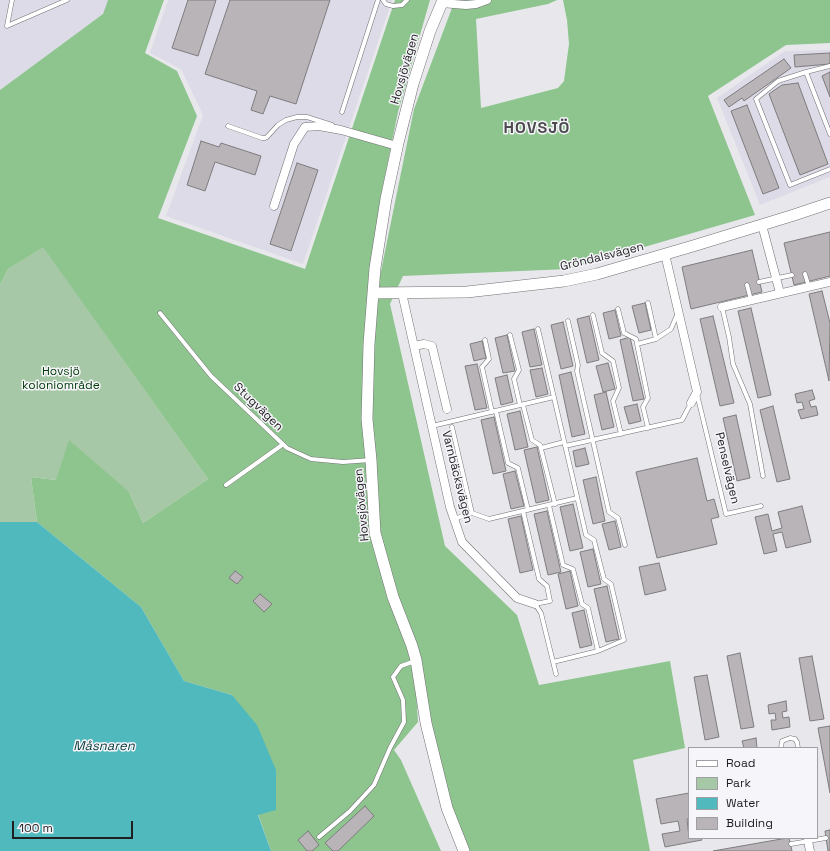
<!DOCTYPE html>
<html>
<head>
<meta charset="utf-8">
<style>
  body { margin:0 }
  #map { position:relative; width:830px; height:851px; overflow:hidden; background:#e8e8ec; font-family:"Space Grotesk",sans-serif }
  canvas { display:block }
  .legend { position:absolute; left:688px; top:747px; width:130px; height:92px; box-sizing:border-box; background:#f6f5fa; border:1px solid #a09fa3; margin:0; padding:5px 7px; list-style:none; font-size:12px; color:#1f1e20 }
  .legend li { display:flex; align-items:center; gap:8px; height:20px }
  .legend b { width:20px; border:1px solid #a09fa3 }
  .scale { position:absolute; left:12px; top:821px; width:121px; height:18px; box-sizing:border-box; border:2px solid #1f1e20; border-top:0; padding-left:5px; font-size:12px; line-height:14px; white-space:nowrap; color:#1f1e20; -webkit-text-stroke:3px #f6f5fa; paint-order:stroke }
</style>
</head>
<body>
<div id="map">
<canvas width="830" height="851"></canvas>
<ul class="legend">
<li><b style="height:5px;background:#fff"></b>Road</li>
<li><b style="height:11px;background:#a7c8a6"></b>Park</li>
<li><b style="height:11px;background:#50b9be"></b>Water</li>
<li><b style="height:11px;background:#b8b4b8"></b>Building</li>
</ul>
<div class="scale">100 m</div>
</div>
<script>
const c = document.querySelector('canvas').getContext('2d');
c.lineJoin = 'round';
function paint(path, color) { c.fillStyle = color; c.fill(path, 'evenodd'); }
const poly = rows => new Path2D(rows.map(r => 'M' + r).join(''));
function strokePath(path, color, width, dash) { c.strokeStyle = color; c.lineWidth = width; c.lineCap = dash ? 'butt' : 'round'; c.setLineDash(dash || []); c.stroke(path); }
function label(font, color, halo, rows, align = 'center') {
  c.font = font + ' "Space Grotesk",sans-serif'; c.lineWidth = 3; c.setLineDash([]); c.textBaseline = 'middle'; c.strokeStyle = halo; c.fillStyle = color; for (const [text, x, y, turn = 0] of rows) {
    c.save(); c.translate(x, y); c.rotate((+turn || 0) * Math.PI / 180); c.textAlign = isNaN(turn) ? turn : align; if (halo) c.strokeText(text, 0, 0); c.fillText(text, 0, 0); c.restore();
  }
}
const built = poly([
  [0,0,108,0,103,14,0,90],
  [168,0,392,0,303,264,166,216,203,115,181,69,150,53],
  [830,50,830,177,760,205,717,98,785,51]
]);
const green = poly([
  [43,246,208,479,143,523,129,492,56,480,31,477,37,522,0,522,0,285,8,269]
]);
const forest = poly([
  [108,0,164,0,145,53,177,71,197,116,158,218,305,269,395,0,430,0,398,112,381,196,370,275,371,526,414,661,418,722,394,750,401,760,441,851,271,851,258,814,232,695,184,681,141,607,37,522,31,477,56,480,69,440,129,492,143,523,208,479,43,247,8,269,0,285,0,90,103,14],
  [455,0,557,0,548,4,476,19,481,108,558,88,564,81,569,44,567,20,563,0,830,0,830,43,786,45,708,96,755,215,568,269,403,276,390,304,445,546,517,615,539,685,670,661,685,748,633,760,650,851,465,851,450,807,377,528,371,418,373,343,380,276,414,109]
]);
const water = poly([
  [0,522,37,522,141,607,184,681,232,695,257,725,276,770,276,810,258,815,271,851,0,851]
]);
const building = poly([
  [188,0,216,0,198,56,172,48,188,0],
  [230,0,330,0,296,104,270,96,263,114,251,110,257,91,205,74,230,0],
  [830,53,830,64,795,67,794,55,830,53],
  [784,59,791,68,744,101,742,98,729,107,724,100,784,59],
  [830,72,830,97,822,76,830,72],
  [798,83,828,164,800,175,769,94,782,85,798,83],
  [747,105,779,188,763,194,731,111,747,105],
  [201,141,219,147,221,143,261,156,255,175,215,162,205,191,187,185,201,141],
  [297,163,318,170,291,251,270,244,297,163],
  [830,232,830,276,794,285,784,243,830,232],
  [752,250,762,292,691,309,682,267,752,250],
  [822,291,830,323,829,381,809,294,822,291],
  [645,303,651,330,639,333,632,306,645,303],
  [751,308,771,395,758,398,738,311,751,308],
  [615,310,621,336,609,339,603,313,615,310],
  [589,316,599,360,587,363,577,319,589,316],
  [713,316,734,403,720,406,700,319,713,316],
  [563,322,573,366,561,369,551,325,563,322],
  [534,329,542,365,530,367,522,332,534,329],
  [507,335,515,371,503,373,495,338,507,335],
  [630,337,644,399,633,401,620,340,630,337],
  [482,341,486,358,474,361,470,344,482,341],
  [608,363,615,389,603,392,596,366,608,363],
  [477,364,487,408,475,410,465,366,477,364],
  [542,368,548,394,536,397,530,370,542,368],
  [571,372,585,434,572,437,559,375,571,372],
  [507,375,513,402,501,405,495,378,507,375],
  [812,390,815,399,809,401,811,407,816,406,818,415,801,419,798,410,804,409,802,402,797,403,795,394,812,390],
  [606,392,614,427,602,430,594,395,606,392],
  [637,404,641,421,629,424,624,407,637,404],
  [773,406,790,479,777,482,760,410,773,406],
  [520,411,528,447,515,450,507,414,520,411],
  [736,415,750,478,737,481,723,418,736,415],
  [494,417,506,471,493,474,481,420,494,417],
  [537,447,549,500,536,503,524,450,537,447],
  [585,448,589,464,576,467,573,451,585,448],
  [697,458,707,501,714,499,719,517,711,519,717,544,657,558,636,472,697,458],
  [515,471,524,506,511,509,503,474,515,471],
  [596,477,605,521,593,524,583,480,596,477],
  [573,504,583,548,570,551,560,507,573,504],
  [802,506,811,542,786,548,782,532,773,534,777,551,764,554,755,517,768,514,772,531,782,528,778,512,802,506],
  [547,511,561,572,548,575,534,514,547,511],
  [521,516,533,570,520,573,508,519,521,516],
  [615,521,621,547,609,550,602,524,615,521],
  [593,549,601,584,588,587,580,552,593,549],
  [659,563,666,590,645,595,639,567,659,563],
  [235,571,243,577,237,584,229,578,235,571],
  [570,571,578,606,566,609,558,574,570,571],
  [607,586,619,639,606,642,594,589,607,586],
  [260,594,272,604,264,612,253,601,260,594],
  [584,610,592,645,580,648,572,613,584,610],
  [740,653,754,727,741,729,727,656,740,653],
  [812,656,824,719,810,721,799,658,812,656],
  [707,675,719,737,705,740,694,677,707,675],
  [786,701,787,711,782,712,783,718,789,717,790,727,772,730,771,720,776,720,775,713,769,714,768,705,786,701],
  [830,726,830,793,818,728,830,726],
  [756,738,757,748,744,748,742,741,756,738],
  [689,793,689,819,687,819,689,838,701,838,702,840,665,847,662,834,680,831,678,821,661,824,656,799,689,793],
  [365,806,374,816,338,851,333,851,325,843,365,806],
  [830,830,830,851,828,851,825,831,830,830],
  [308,831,319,845,312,851,307,851,298,840,308,831],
  [789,838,792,851,713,851,787,838,789,838]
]);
const lane = poly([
  [12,0,7,26,67,0],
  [383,0,386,4,393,6,402,5,407,0],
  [806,72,830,66],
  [342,112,378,0],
  [228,126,262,138,265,138,267,137,278,125,286,120,297,117,307,117,332,125],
  [830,134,806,72,778,81,756,99,790,185,830,169],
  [805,274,809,287],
  [759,282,792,275],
  [747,285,751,300],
  [648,303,656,339],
  [722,307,729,337,733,364,750,404,763,476],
  [618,309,624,333,636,339,648,398,643,407,648,428],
  [160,313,211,376,287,448,311,459,343,462,371,460],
  [593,315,602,353,613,361,619,388,613,401,621,434],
  [568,321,578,365,577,371,609,512,618,518,625,545],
  [538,329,586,535,594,540,604,579,611,584,624,640,598,651,553,662],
  [510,335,519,370,514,379,520,405],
  [485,340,489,359,482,367,492,412],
  [637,344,656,339,671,329,677,315],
  [697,394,726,514,761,506],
  [523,405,532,440,540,445,555,504],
  [496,411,508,463,518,468,528,510],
  [432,426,554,397],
  [452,427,472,513],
  [565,446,682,420,691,403],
  [541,448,564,442],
  [226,485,282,445],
  [549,505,563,565,573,569,582,604,588,608,598,651],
  [523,511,539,579,547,586,550,601,535,604,541,613,556,674],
  [454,519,472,513,489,519,577,498],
  [781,748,782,741,790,738,795,739,797,742,798,748],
  [319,837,350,811,374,785,390,748,404,722,403,700,393,677,401,666,415,661],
  [791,844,826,838]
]);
const street = poly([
  [441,3,466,5,476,4,487,0],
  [274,206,294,144,305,127,319,126,341,130,397,146],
  [762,225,780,293],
  [665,254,697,392,691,403],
  [402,293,450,507,462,542,517,598,535,604],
  [722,307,830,282],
  [414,346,424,344,432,346,447,409],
  [808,841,810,851]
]);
const secondary = poly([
  [443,0,430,31,413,84,398,143,386,199,375,268,373,293,369,344,367,419,371,460,375,533,393,597,412,646,416,660,426,723,447,808,464,851],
  [373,293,467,292,564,281,597,274,693,246,794,215,830,203]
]);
const streetNames = [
  ["Hovsjövägen",405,69,-74],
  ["Gröndalsvägen",602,257,-14],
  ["Stugvägen",258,407,44],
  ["Penselvägen",727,468,77],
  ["Varnbäcksvägen",457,477,76],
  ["Hovsjövägen",362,505,-95]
];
const parkNames = [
  ["Hovsjö",61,372],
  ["koloniområde",61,386]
];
const waterNames = [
  ["Måsnaren",104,746]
];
const districtNames = [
  ["HOVSJÖ",537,129]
];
paint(built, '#dddbe7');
paint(green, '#a7c8a6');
paint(forest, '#8ec58e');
paint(water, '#50b9be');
paint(building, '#b8b4b8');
strokePath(building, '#7f7c7f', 1);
strokePath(lane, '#717074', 5);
strokePath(street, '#717074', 9);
strokePath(secondary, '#717074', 12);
strokePath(lane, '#fff', 4);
strokePath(street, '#fff', 8);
strokePath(secondary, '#fff', 11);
label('12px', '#1f1e20', '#f6f5fa', streetNames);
label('12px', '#003c06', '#f6f5fa', parkNames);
label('italic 13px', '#073a3c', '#f6f5fa', waterNames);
c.letterSpacing = '1px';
label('bold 16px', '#4c4c4f', '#f6f5fa', districtNames);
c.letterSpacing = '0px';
</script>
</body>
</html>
